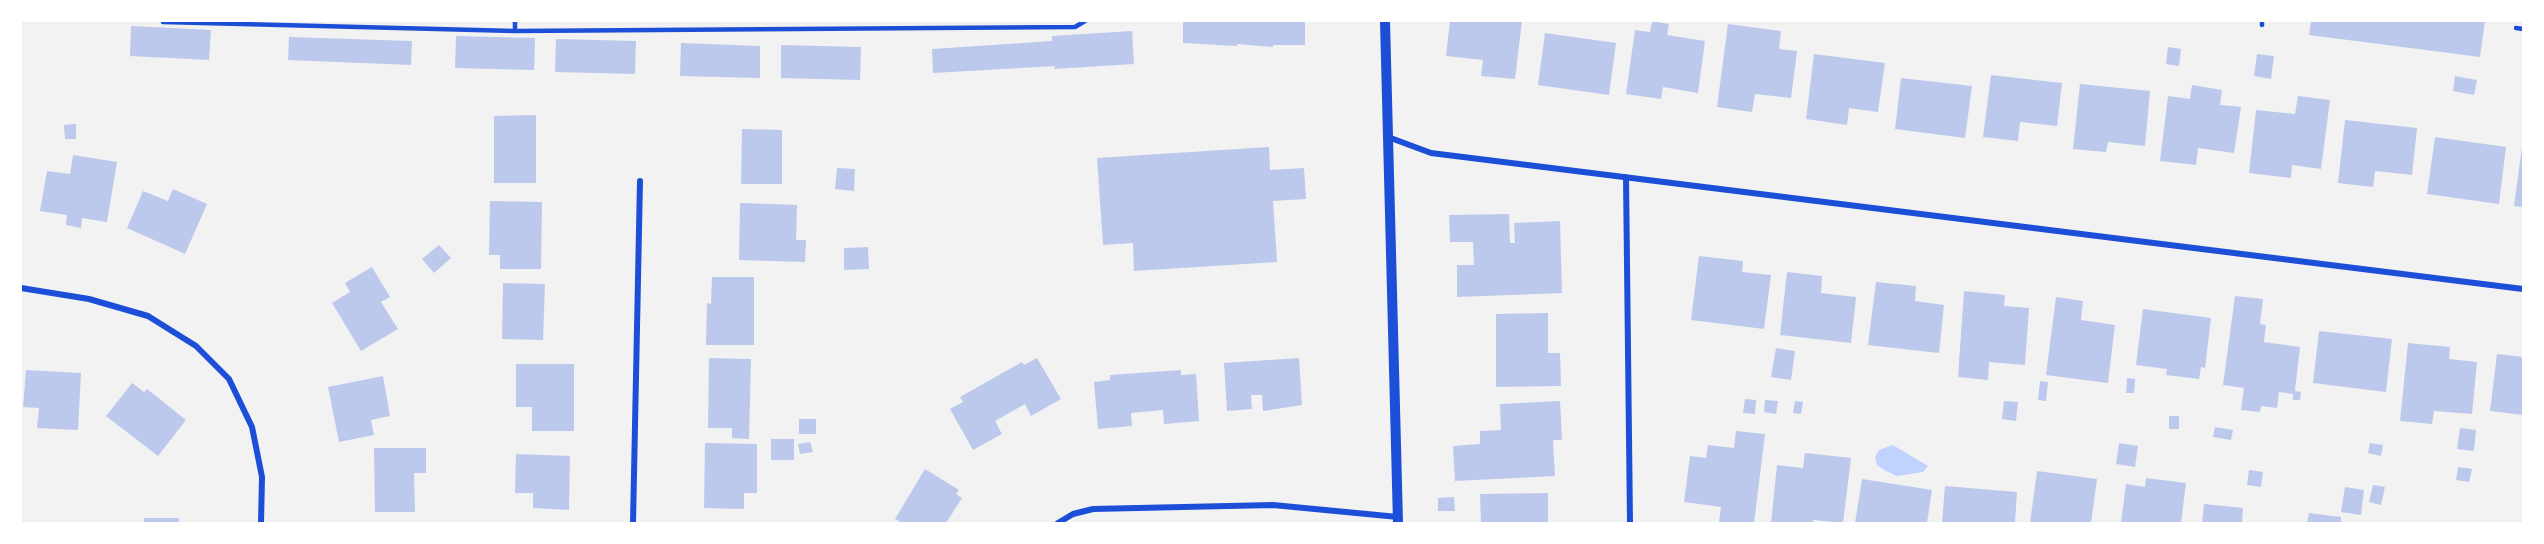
<!DOCTYPE html>
<html>
<head>
<meta charset="utf-8">
<style>
  body { margin:0 }
  #map { position:relative; width:2544px; height:544px; overflow:hidden; background:#f2f2f2; font-family:"DM Sans",sans-serif }
  canvas { display:block }
  .frame { position:absolute; inset:0; border:22px solid #fff; pointer-events:none }
</style>
</head>
<body>
<div id="map">
<canvas width="2544" height="544"></canvas>
<div class="frame"></div>
</div>
<script>
const c = document.querySelector('canvas').getContext('2d');
c.lineJoin = 'round';
function paint(path, color) { c.fillStyle = color; c.fill(path, 'evenodd'); }
const poly = rows => new Path2D(rows.map(r => 'M' + r).join(''));
function strokePath(path, color, width, dash) { c.strokeStyle = color; c.lineWidth = width; c.lineCap = dash ? 'butt' : 'round'; c.setLineDash(dash || []); c.stroke(path); }
const water = poly([
  [1893,445,1928,466,1923,472,1897,476,1884,470,1877,465,1875,457,1879,450]
]);
const building = poly([
  [1183,21,1305,21,1305,45,1273,45,1273,47,1237,44,1237,46,1183,43],
  [1450,21,1522,21,1515,79,1481,76,1483,60,1446,56],
  [1652,21,1669,24,1667,35,1705,41,1698,93,1663,87,1661,99,1626,94,1635,30,1650,32],
  [2311,21,2485,21,2480,57,2309,35],
  [1728,24,1781,31,1779,49,1797,51,1791,98,1755,94,1752,112,1717,107],
  [131,26,211,30,209,60,130,56],
  [1132,31,1134,64,1054,69,1055,66,933,73,932,49,1052,41,1052,36],
  [1545,33,1616,43,1609,95,1538,85],
  [456,36,535,38,534,70,455,68],
  [289,37,412,41,411,65,288,60],
  [556,39,636,41,635,74,555,72],
  [681,43,760,46,760,78,680,76],
  [781,45,861,47,860,80,781,78],
  [2168,47,2181,49,2179,66,2166,64],
  [1814,54,1885,63,1878,112,1849,108,1847,125,1806,119],
  [2257,54,2274,56,2271,79,2254,76],
  [1991,75,2062,83,2057,126,2020,122,2018,141,1983,137],
  [2455,76,2477,80,2474,95,2453,91],
  [1901,78,1972,86,1965,138,1895,129],
  [2080,84,2150,91,2145,146,2108,142,2106,152,2073,149],
  [2192,85,2222,90,2220,105,2241,107,2234,153,2198,148,2196,165,2160,161,2168,96,2190,99],
  [2298,96,2330,100,2321,169,2292,165,2291,178,2249,173,2256,110,2295,114],
  [536,115,536,183,494,183,494,116],
  [2345,120,2417,128,2412,175,2375,171,2373,187,2338,183],
  [76,124,76,139,65,139,64,125],
  [742,129,782,130,782,184,741,184],
  [2435,137,2506,147,2499,204,2427,194],
  [1269,147,1270,170,1304,168,1306,199,1273,201,1277,262,1134,271,1133,243,1103,245,1097,158],
  [2522,147,2523,147,2523,207,2514,206],
  [73,155,117,162,107,222,82,218,81,228,66,225,67,215,40,211,47,171,70,174],
  [837,168,855,169,854,191,835,189],
  [173,189,207,204,185,254,127,228,143,191,168,201],
  [490,201,542,202,541,269,500,269,500,255,489,255],
  [740,203,797,205,796,240,806,240,805,262,739,260],
  [1509,214,1510,243,1515,243,1514,223,1560,221,1562,293,1457,297,1457,265,1474,265,1473,242,1450,242,1449,215],
  [439,245,451,258,434,273,422,259],
  [868,247,869,269,844,270,844,248],
  [1699,256,1743,261,1742,272,1771,275,1764,329,1691,320],
  [372,267,390,297,381,302,398,329,361,351,332,303,350,292,345,283],
  [1787,272,1822,276,1821,293,1856,297,1851,343,1780,335],
  [712,277,754,277,754,345,706,345,707,303,711,304],
  [1876,282,1916,286,1915,301,1944,305,1939,353,1868,345],
  [503,283,545,284,543,340,502,339],
  [1964,291,2005,295,2004,306,2029,308,2025,365,1989,362,1988,380,1958,377],
  [2235,296,2263,299,2260,324,2266,325,2264,342,2300,347,2295,391,2301,392,2300,400,2293,400,2293,394,2279,392,2277,408,2261,406,2260,412,2241,410,2244,388,2223,385],
  [2056,297,2083,301,2081,320,2115,325,2108,383,2046,375],
  [2143,309,2211,318,2205,368,2201,367,2199,379,2166,375,2167,369,2136,365],
  [1548,313,1548,353,1560,353,1561,386,1496,387,1496,314],
  [2319,331,2392,339,2386,392,2313,383],
  [2408,343,2450,347,2449,359,2477,362,2472,414,2434,411,2432,424,2400,421],
  [1776,348,1795,351,1791,380,1771,377],
  [2497,354,2523,357,2523,415,2490,411],
  [709,358,751,359,749,439,732,438,732,428,708,428],
  [1037,358,1061,399,1031,416,1025,404,995,421,1002,434,973,450,950,409,963,402,960,397,1022,362,1024,365],
  [1299,358,1302,405,1263,411,1262,395,1251,395,1252,409,1227,411,1224,363],
  [516,364,574,364,574,431,532,431,532,407,516,407],
  [26,370,81,373,78,430,37,428,39,408,23,407],
  [1181,370,1181,375,1196,374,1199,421,1164,424,1163,410,1131,413,1132,426,1098,429,1094,382,1110,380,1110,375],
  [383,376,390,416,371,420,374,435,339,442,328,387],
  [2127,378,2135,379,2134,393,2126,393],
  [2040,381,2048,382,2046,401,2038,400],
  [132,383,144,392,147,389,186,420,158,456,106,416],
  [1745,399,1756,400,1755,414,1743,413],
  [1765,400,1778,401,1776,414,1764,412],
  [1560,401,1562,440,1553,440,1555,476,1455,481,1453,446,1480,444,1480,431,1501,430,1500,404],
  [1795,401,1803,402,1801,414,1793,413],
  [2004,401,2018,402,2016,421,2002,419],
  [2169,416,2179,416,2179,429,2169,429],
  [799,419,816,419,816,434,799,434],
  [2215,427,2233,430,2231,440,2213,437],
  [2460,428,2476,430,2474,451,2457,449],
  [1736,431,1765,434,1754,523,1719,522,1721,507,1684,502,1690,456,1706,458,1708,445,1734,448],
  [771,439,794,439,794,460,771,460],
  [810,442,813,452,800,454,798,444],
  [705,443,757,444,757,493,744,493,744,509,704,508],
  [2119,443,2138,446,2135,467,2116,464],
  [2370,443,2383,445,2381,456,2368,453],
  [374,448,426,448,426,473,414,473,415,512,375,512],
  [1805,453,1851,458,1843,523,1813,520,1813,523,1771,523,1777,465,1803,468],
  [516,454,570,456,569,510,533,508,533,493,515,493],
  [2458,467,2472,469,2469,482,2456,480],
  [925,469,959,490,956,494,962,498,946,523,902,523,895,519],
  [2249,470,2263,472,2261,487,2247,485],
  [2037,471,2097,479,2091,523,2030,523],
  [2146,478,2186,483,2181,523,2121,523,2126,484,2145,487],
  [1862,479,1932,490,1927,523,1855,523],
  [2373,485,2385,487,2381,505,2369,502],
  [1945,486,2017,492,2015,523,1942,523],
  [2345,487,2364,490,2361,515,2341,512],
  [1548,493,1548,523,1481,523,1480,494],
  [1454,497,1455,511,1438,511,1438,498],
  [2204,504,2243,508,2242,523,2202,523],
  [2309,513,2341,517,2341,523,2307,523],
  [144,518,179,518,179,523,144,523]
]);
const service = poly([
  [515,21,515,31,1075,27,1085,21],
  [163,22,515,31],
  [2262,25,2262,21],
  [2516,28,2523,29]
]);
const minor = poly([
  [1388,137,1431,153,2523,289],
  [1626,177,1630,523],
  [21,288,89,299,148,316,196,346,229,379,252,427,262,477,261,523],
  [633,523,640,181],
  [1058,523,1073,514,1093,509,1273,505,1398,517]
]);
const tertiary = poly([
  [1385,21,1398,523]
]);
paint(water, '#bfd3fe');
paint(building, '#bdc9ec');
strokePath(service, '#1d4ed8', 4.5);
strokePath(minor, '#1d4ed8', 6);
strokePath(tertiary, '#1d4ed8', 10);
</script>
</body>
</html>
